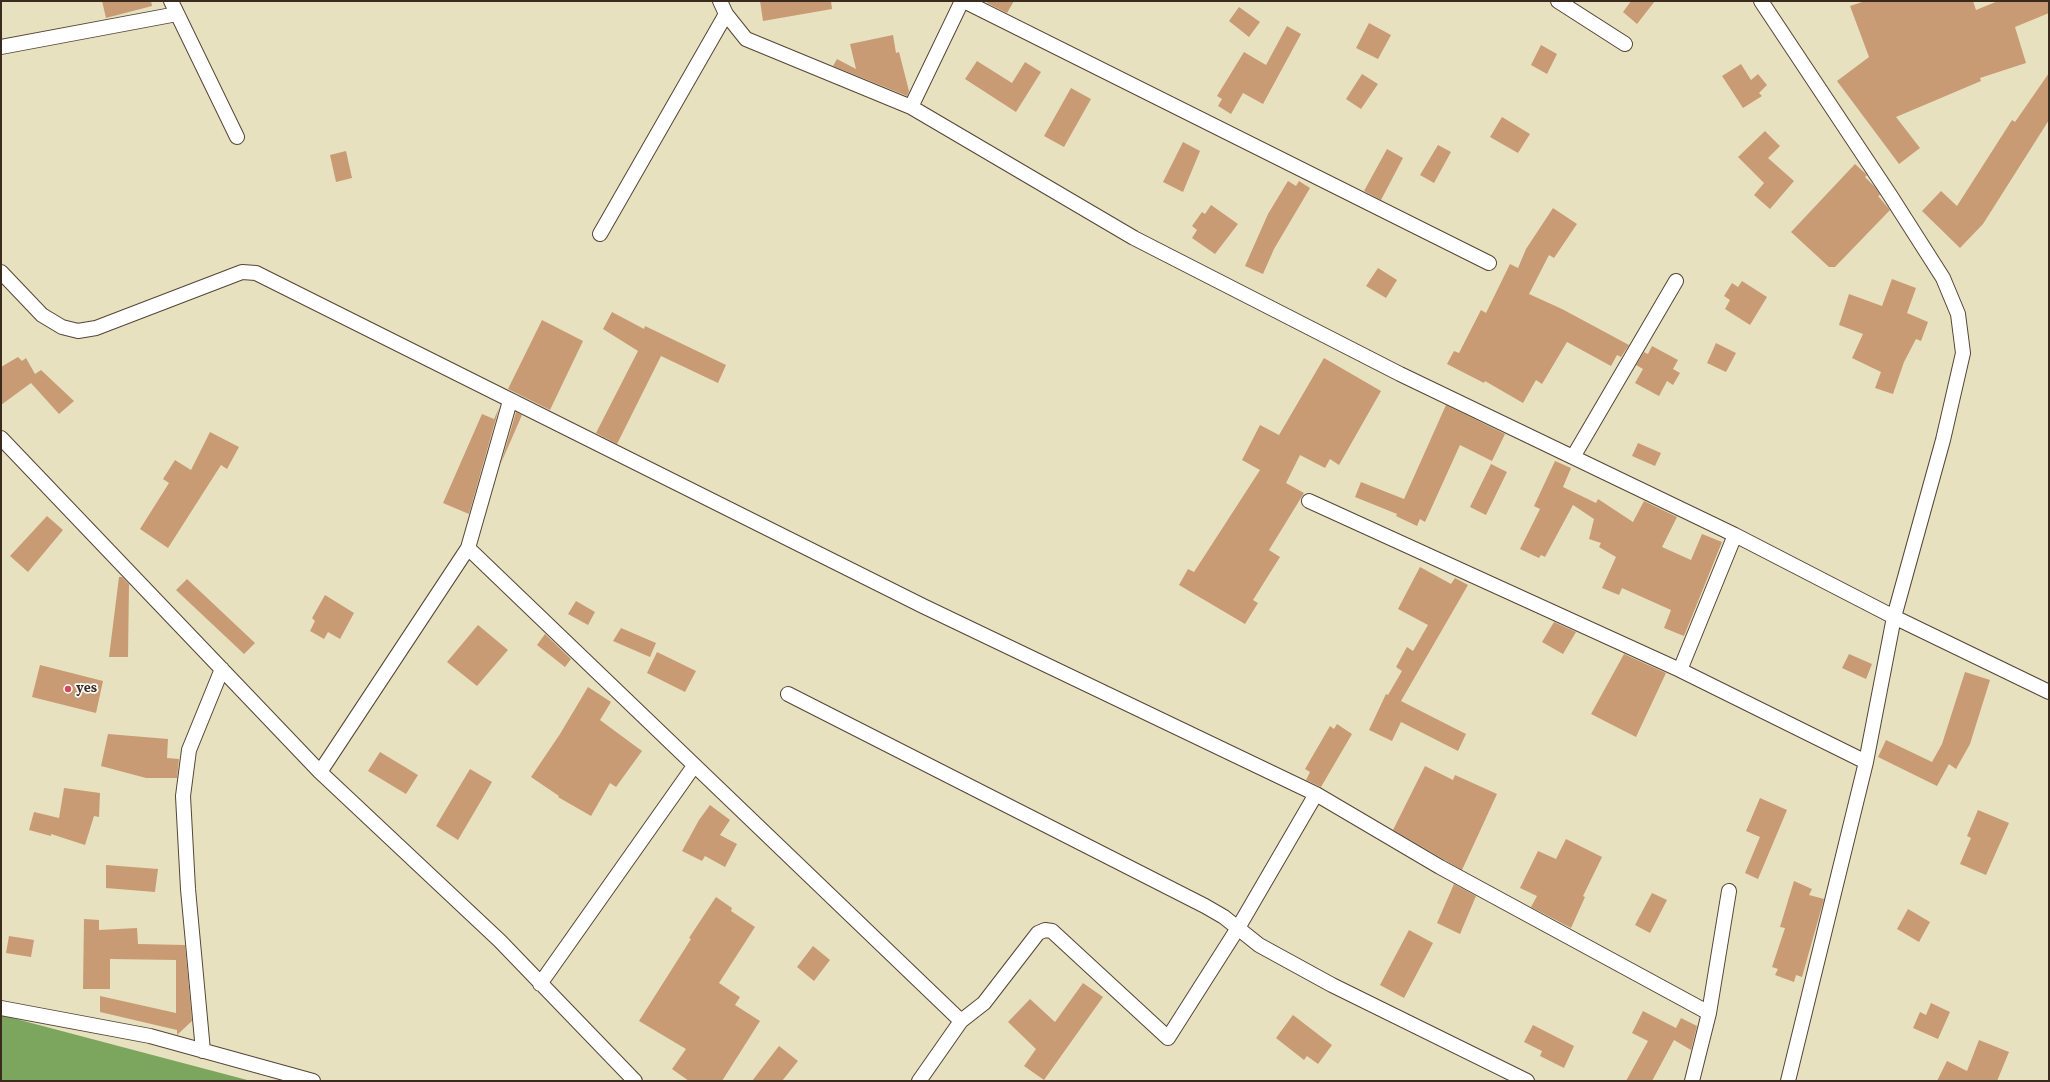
<!DOCTYPE html>
<html>
<head>
<meta charset="utf-8">
<style>
  body { margin:0 }
  #map { position:relative; width:2050px; height:1082px; overflow:hidden; background:#e8e1bf; font-family:Vollkorn,serif }
  canvas { display:block }
  .frame { position:absolute; inset:0; border:2px solid #3b2a1e; pointer-events:none }
</style>
</head>
<body>
<div id="map">
<canvas width="2050" height="1082"></canvas>
<div class="frame"></div>
</div>
<script>
const c = document.querySelector('canvas').getContext('2d');
c.lineJoin = 'round';
function paint(path, color) { c.fillStyle = color; c.fill(path, 'evenodd'); }
const poly = rows => new Path2D(rows.map(r => 'M' + r).join(''));
function strokePath(path, color, width, dash) { c.strokeStyle = color; c.lineWidth = width; c.lineCap = dash ? 'butt' : 'round'; c.setLineDash(dash || []); c.stroke(path); }
function label(font, color, halo, rows, align = 'center') {
  c.font = font + ' Vollkorn,serif'; c.lineWidth = 3.5; c.setLineDash([]); c.textBaseline = 'middle'; c.strokeStyle = halo; c.fillStyle = color; for (const [text, x, y, turn = 0] of rows) {
    c.save(); c.translate(x, y); c.rotate((+turn || 0) * Math.PI / 180); c.textAlign = isNaN(turn) ? turn : align; if (halo) c.strokeText(text, 0, 0); c.fillText(text, 0, 0); c.restore();
  }
}
const forest = poly([
  [1,1015,251,1081,1,1081]
]);
const building = poly([
  [102,1,151,1,152,6,106,18],
  [760,1,831,1,832,9,763,21],
  [988,1,1014,1,1007,13,987,3],
  [1631,1,1655,1,1637,24,1623,12],
  [1865,1,1973,1,1976,10,1998,1,2049,1,2049,13,2015,27,2026,63,1980,78,1981,81,1896,117,1920,148,1899,164,1837,81,1869,57,1850,6],
  [1239,7,1260,22,1249,37,1229,21],
  [1369,23,1391,35,1378,59,1356,48],
  [1287,26,1301,34,1263,104,1243,93,1231,114,1218,106,1222,99,1217,96,1244,52,1266,65],
  [893,35,896,53,899,52,909,91,907,96,833,66,837,59,856,69,850,44],
  [1541,45,1557,54,1547,74,1531,65],
  [977,61,1012,83,1025,62,1041,72,1016,112,965,79],
  [1741,64,1751,80,1758,74,1767,85,1759,93,1762,96,1743,108,1722,76],
  [2049,73,2049,120,1983,224,1960,248,1922,211,1941,191,1957,206,2012,120,2015,122],
  [1362,74,1378,84,1361,109,1346,99],
  [1071,88,1091,99,1064,147,1044,136],
  [1502,117,1530,134,1518,153,1490,137],
  [1765,131,1780,146,1768,158,1794,181,1770,209,1754,195,1764,183,1738,157],
  [1183,142,1200,151,1183,192,1163,182],
  [1438,145,1451,152,1434,183,1420,175],
  [1387,149,1403,158,1381,200,1364,191],
  [346,151,352,178,336,182,330,155],
  [1855,164,1867,175,1865,177,1875,187,1880,195,1878,196,1890,210,1835,267,1829,267,1791,232],
  [1288,181,1296,186,1299,181,1310,188,1274,249,1263,274,1245,266,1268,214],
  [1211,205,1238,224,1215,254,1192,238,1197,230,1192,226,1202,212,1205,214],
  [1553,208,1577,224,1554,258,1549,255,1529,294,1562,309,1629,345,1621,357,1617,355,1611,366,1567,342,1542,384,1536,380,1523,403,1485,381,1484,383,1447,364,1454,351,1459,353,1481,310,1486,313,1510,264,1518,268,1526,249],
  [1378,268,1397,280,1386,298,1366,286],
  [1892,279,1916,288,1907,313,1928,322,1921,341,1916,339,1904,362,1893,394,1875,388,1881,372,1852,358,1863,334,1839,325,1849,294,1882,306],
  [1742,281,1767,297,1750,325,1725,309,1730,300,1724,296,1732,283,1738,287],
  [612,312,644,329,645,326,726,365,718,383,661,356,617,444,596,433,638,351,603,329],
  [542,320,583,341,550,410,508,389],
  [1716,343,1736,353,1726,372,1707,363],
  [1652,346,1678,360,1673,369,1680,373,1673,385,1667,381,1659,396,1635,383,1643,369,1636,365,1644,352,1648,354],
  [18,357,22,361,26,358,35,374,41,370,74,401,59,414,31,383,1,405,1,367],
  [1324,358,1381,391,1339,465,1330,459,1325,468,1300,455,1286,483,1304,493,1269,550,1280,557,1253,600,1258,603,1245,624,1179,585,1188,569,1194,572,1260,470,1242,460,1260,425,1279,435],
  [1446,405,1505,434,1492,461,1460,445,1425,522,1420,519,1417,526,1396,516,1397,514,1355,497,1361,482,1404,499],
  [499,408,469,514,443,503,482,414,494,419],
  [516,412,522,415,501,463],
  [210,432,239,447,227,469,221,465,168,548,140,529,169,483,163,479,175,460,191,470],
  [1638,443,1661,453,1655,466,1632,456],
  [1555,461,1571,468,1563,487,1596,503,1598,499,1633,522,1644,501,1677,517,1662,547,1691,560,1702,534,1722,542,1684,636,1664,628,1671,610,1622,588,1619,595,1602,588,1616,557,1599,547,1601,543,1589,539,1594,519,1573,505,1545,557,1541,555,1539,558,1520,549,1540,509,1534,506],
  [1491,464,1507,472,1486,515,1470,507],
  [47,516,63,530,28,572,10,556],
  [1420,567,1451,584,1455,578,1468,585,1401,701,1466,734,1458,751,1401,722,1392,741,1369,730,1386,694,1388,695,1402,671,1396,667,1407,647,1413,651,1428,625,1398,609],
  [119,577,122,577,129,584,128,657,109,657],
  [187,579,255,643,244,654,176,590],
  [325,595,354,613,340,639,328,632,324,639,310,631,315,621,312,618],
  [576,601,595,612,588,625,568,614],
  [1554,622,1576,632,1563,654,1542,642],
  [478,625,508,650,477,686,447,662],
  [621,628,656,643,650,657,613,641],
  [545,634,571,659,565,667,537,645],
  [657,652,696,671,685,692,647,673],
  [1624,654,1666,673,1636,737,1591,714],
  [1849,654,1872,664,1866,679,1842,668],
  [40,665,103,681,96,713,32,697],
  [1965,672,1990,680,1970,744,1956,769,1949,764,1937,786,1878,757,1886,740,1932,762,1942,744],
  [588,687,611,702,600,720,642,751,616,787,610,783,591,816,558,797,559,796,531,777,560,734],
  [1337,724,1352,734,1321,787,1306,780,1310,772,1305,769,1330,726,1334,729],
  [108,734,168,739,167,758,179,759,177,778,146,778,101,766],
  [380,752,418,775,406,794,368,771],
  [1425,766,1453,780,1455,775,1497,794,1462,870,1393,830],
  [470,769,492,782,458,840,436,826],
  [64,788,100,793,99,817,94,816,85,845,51,834,51,836,29,830,34,812,59,818],
  [1760,798,1787,810,1758,879,1745,873,1760,837,1746,831],
  [710,805,730,820,720,835,737,844,725,867,705,856,702,861,682,851,699,820],
  [1978,810,2009,823,1986,875,1960,864,1971,838,1967,836],
  [1566,839,1602,857,1583,896,1585,897,1571,928,1531,907,1537,896,1520,888,1538,851,1556,859],
  [106,865,158,869,155,892,106,888],
  [1794,881,1812,889,1809,895,1824,899,1802,977,1796,975,1794,982,1775,975,1778,969,1772,967,1785,928,1780,927],
  [1454,884,1476,896,1460,934,1437,923],
  [1652,893,1667,900,1650,933,1635,925],
  [716,897,732,908,731,911,755,927,719,983,740,997,735,1005,760,1021,722,1081,689,1081,672,1069,686,1049,639,1021,691,939,689,938],
  [1908,909,1930,922,1919,942,1897,929],
  [84,919,99,920,99,930,137,928,138,944,185,945,192,1021,177,1035,177,1030,100,1012,100,996,176,1013,176,960,110,959,110,989,83,989],
  [1409,930,1433,943,1404,998,1380,985],
  [9,936,34,940,31,957,6,953],
  [813,946,830,960,814,981,797,967],
  [1083,983,1103,997,1044,1080,1024,1066,1036,1049,1008,1022,1030,999,1055,1022],
  [1931,1003,1950,1012,1938,1039,1913,1028,1920,1012,1926,1015],
  [1643,1011,1676,1028,1681,1018,1697,1026,1691,1050,1674,1040,1652,1081,1626,1081,1648,1041,1632,1033],
  [1293,1015,1332,1045,1318,1064,1307,1056,1304,1060,1276,1038],
  [1533,1025,1574,1046,1564,1068,1540,1056,1542,1051,1524,1042],
  [1979,1040,2009,1052,1997,1081,1937,1081,1947,1061,1967,1071],
  [779,1046,798,1061,782,1081,752,1081]
]);
const street = poly([
  [171,1,237,137],
  [720,1,726,14,746,39,911,107,1134,238,1400,374,1735,535,1894,617,2049,692],
  [964,1,1489,263],
  [1558,1,1625,44],
  [1761,1,1890,195,1943,278,1958,314,1963,353,1943,440,1894,617,1866,762,1788,1081],
  [1,47,177,14],
  [911,107,962,1],
  [600,234,726,14],
  [1,272,42,315,62,327,78,331,96,328,242,272,256,273,923,606,1316,794,1440,867,1709,1013,1692,1081],
  [1,438,320,772,500,941,635,1081],
  [1573,457,1676,281],
  [1309,501,1680,670,1866,762],
  [468,548,961,1021],
  [1680,670,1735,535],
  [788,694,1205,906,1224,917,1259,945,1332,985,1527,1081],
  [320,772,468,548,510,401],
  [540,984,694,766],
  [1,1008,150,1036,313,1081],
  [1709,1013,1729,891],
  [203,1051,188,889,183,796,189,750,222,669],
  [919,1081,961,1021,984,1003,1038,933,1045,930,1052,931,1168,1038,1238,928,1316,794]
]);
const markers = [
  [68,689,4,"#d1495b"]
];
const poiNames = [
  ["yes",76,689]
];
paint(forest, '#7ca65e');
paint(building, '#c89b74');
strokePath(street, '#554536', 16);
strokePath(street, '#fff', 14);
for (const [x, y, r, color] of markers) { const dot = new Path2D(); dot.arc(x, y, r, 0, 2 * Math.PI); c.fillStyle = color; c.fill(dot); strokePath(dot, '#fff', 1.5); }
label('bold 14px', '#3b2a1e', '#fff', poiNames, 'left');
</script>
</body>
</html>
